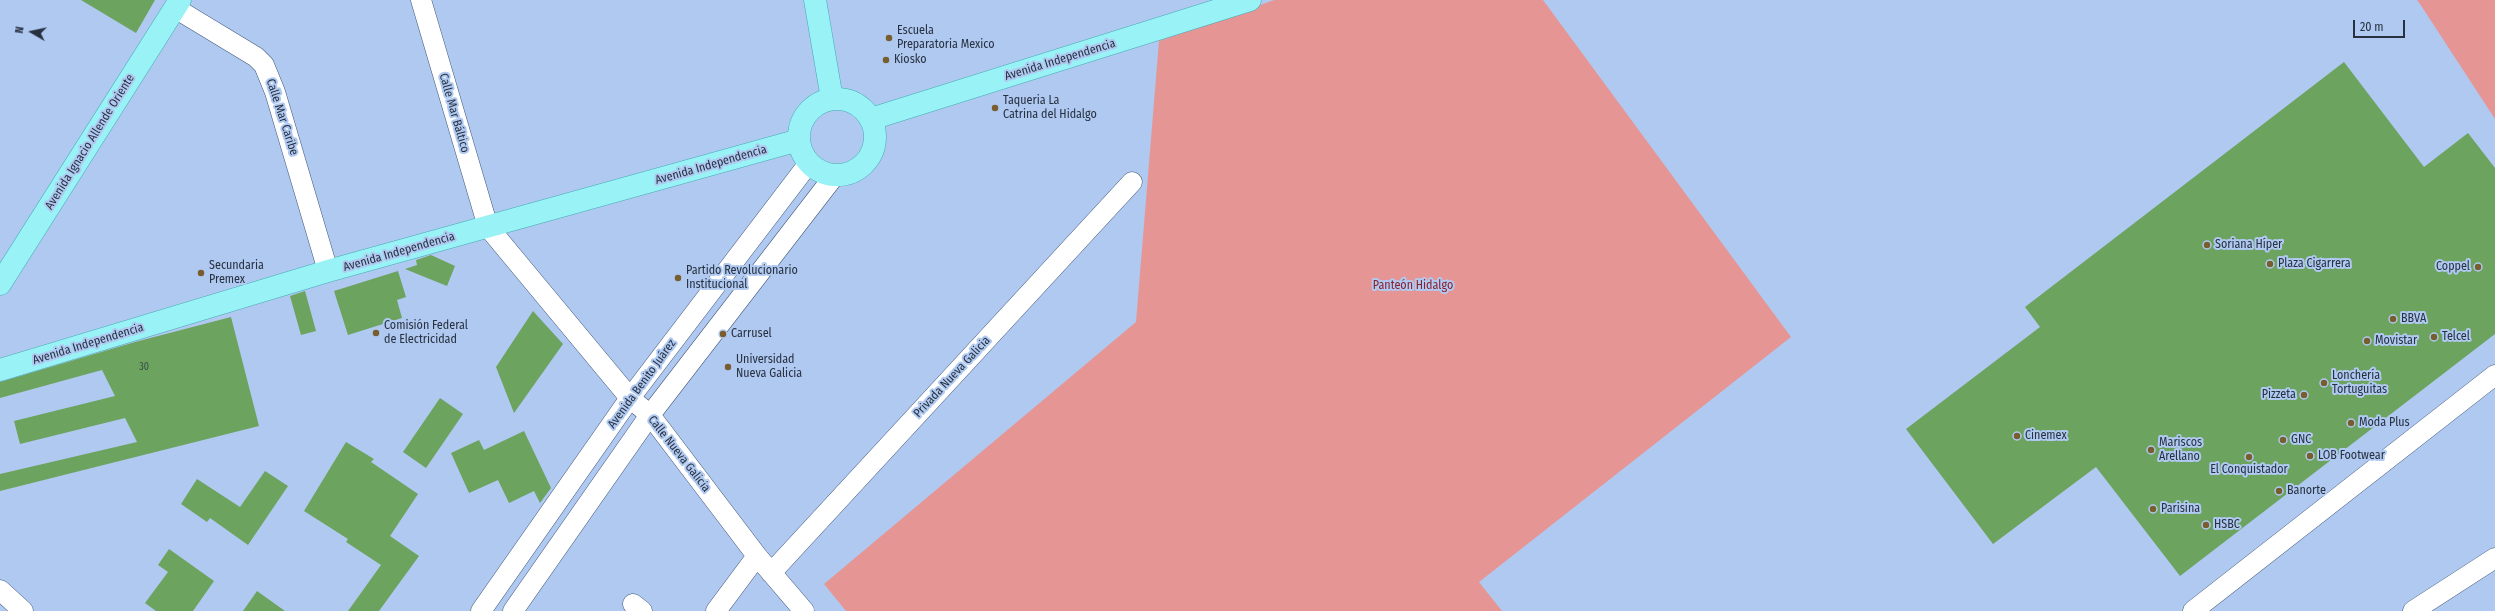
<!DOCTYPE html>
<html>
<head>
<meta charset="utf-8">
<style>
  body { margin:0 }
  #map { position:relative; width:2495px; height:611px; overflow:hidden; background:#b0c9f1; font-family:"Fira Sans Condensed",sans-serif }
  canvas { display:block }
  .north { position:absolute; left:12px; top:12px; width:40px; height:40px; -webkit-text-stroke:3px #b0c9f1; paint-order:stroke; rotate:279deg; font-size:11px; font-weight:700; line-height:16px; text-align:center; color:#273140 }
  .north::after { content:''; display:block; margin:auto; width:14px; height:18px; background:#273140; clip-path:polygon(50% 0,100% 100%,50% 72%,0 100%) }
  .scale { position:absolute; left:2353px; top:20px; width:52px; height:18px; box-sizing:border-box; border:2px solid #273140; border-top:0; padding-left:5px; font-size:12px; line-height:14px; white-space:nowrap; color:#273140; -webkit-text-stroke:3px #b0c9f1; paint-order:stroke }
</style>
</head>
<body>
<div id="map">
<canvas width="2495" height="611"></canvas>
<div class="north">N</div>
<div class="scale">20 m</div>
</div>
<script>
const c = document.querySelector('canvas').getContext('2d');
c.lineJoin = 'round';
function paint(path, color) { c.fillStyle = color; c.fill(path, 'evenodd'); }
const poly = rows => new Path2D(rows.map(r => 'M' + r).join(''));
function strokePath(path, color, width, dash) { c.strokeStyle = color; c.lineWidth = width; c.lineCap = dash ? 'butt' : 'round'; c.setLineDash(dash || []); c.stroke(path); }
function label(font, color, halo, rows, align = 'center') {
  c.font = font + ' "Fira Sans Condensed",sans-serif'; c.lineWidth = 4; c.setLineDash([]); c.textBaseline = 'middle'; c.strokeStyle = halo; c.fillStyle = color; for (const [text, x, y, turn = 0] of rows) {
    c.save(); c.translate(x, y); c.rotate((+turn || 0) * Math.PI / 180); c.textAlign = isNaN(turn) ? turn : align; if (halo) c.strokeText(text, 0, 0); c.fillText(text, 0, 0); c.restore();
  }
}
const green = poly([
  [1274,0,1543,0,1791,337,1479,582,1502,611,846,611,824,584,1136,322,1159,41],
  [2417,0,2495,0,2495,119,2420,4]
]);
const building = poly([
  [81,0,155,0,136,33],
  [2344,62,2424,167,2468,133,2495,168,2495,334,2180,576,2096,467,1993,544,1906,429,2040,327,2025,307],
  [431,255,455,266,447,286,405,269,417,265,416,260],
  [398,271,406,297,397,300,402,318,348,335,334,291],
  [305,291,316,331,301,335,290,296],
  [533,311,563,344,514,413,496,367],
  [231,317,259,426,0,491,0,474,137,442,125,418,20,444,14,421,115,396,102,370,0,398,0,382,135,342],
  [440,398,463,414,426,468,403,452],
  [524,431,551,488,540,503,534,491,509,503,498,480,469,493,451,453,479,440,484,450],
  [346,442,374,459,371,462,418,494,390,536,419,556,379,611,348,611,381,565,346,542,348,539,304,511],
  [265,471,288,486,248,545,210,518,207,522,181,504,197,479,240,507],
  [169,549,214,581,193,611,156,611,145,603,168,572,158,565],
  [257,591,285,611,243,611]
]);
const minor = poly([
  [421,0,488,227,630,398,650,415,757,556,804,611],
  [175,8,256,57,264,65,275,92,328,271],
  [771,573,1132,182],
  [0,590,23,611],
  [633,604,642,611],
  [481,611,630,398,809,163],
  [513,611,650,415,835,175],
  [716,611,757,556],
  [2193,611,2495,375],
  [2413,611,2495,558]
]);
const major = poly([
  [815,0,832,99],
  '799 137a38 38 0 1 1 76 0a38 38 0 1 1-76 0Z',
  [871,119,1250,0],
  [0,284,180,0],
  [0,370,328,271,799,140]
]);
const markers = [
  [889,38,4,"#785d2f"],
  [886,60,4,"#785d2f"],
  [995,108,4,"#785d2f"],
  [2207,245,4,"#785d2f"],
  [2270,264,4,"#785d2f"],
  [2478,267,4,"#785d2f"],
  [201,273,4,"#785d2f"],
  [678,278,4,"#785d2f"],
  [2393,319,4,"#785d2f"],
  [376,333,4,"#785d2f"],
  [723,334,4,"#785d2f"],
  [2434,337,4,"#785d2f"],
  [2367,341,4,"#785d2f"],
  [728,367,4,"#785d2f"],
  [2324,383,4,"#785d2f"],
  [2304,395,4,"#785d2f"],
  [2351,423,4,"#785d2f"],
  [2017,436,4,"#785d2f"],
  [2283,440,4,"#785d2f"],
  [2151,450,4,"#785d2f"],
  [2310,456,4,"#785d2f"],
  [2249,457,4,"#785d2f"],
  [2279,491,4,"#785d2f"],
  [2153,509,4,"#785d2f"],
  [2206,525,4,"#785d2f"]
];
const numberNames = [
  ["30",144,367]
];
const poiNames = [
  ["Escuela",897,31],
  ["Preparatoria Mexico",897,45],
  ["Kiosko",894,60],
  ["Taqueria La",1003,101],
  ["Catrina del Hidalgo",1003,115],
  ["Soriana Híper",2215,245],
  ["Plaza Cigarrera",2278,264],
  ["Secundaria",209,266],
  ["Premex",209,280],
  ["Coppel",2470,267,"right"],
  ["Partido Revolucionario",686,271],
  ["Institucional",686,285],
  ["BBVA",2401,319],
  ["Comisión Federal",384,326],
  ["de Electricidad",384,340],
  ["Carrusel",731,334],
  ["Telcel",2442,337],
  ["Movistar",2375,341],
  ["Universidad",736,360],
  ["Nueva Galicia",736,374],
  ["Lonchería",2332,376],
  ["Tortuguitas",2332,390],
  ["Pizzeta",2296,395,"right"],
  ["Moda Plus",2359,423],
  ["Cinemex",2025,436],
  ["GNC",2291,440],
  ["Mariscos",2159,443],
  ["Arellano",2159,457],
  ["LOB Footwear",2318,456],
  ["El Conquistador",2249,470,"center"],
  ["Banorte",2287,491],
  ["Parisina",2161,509],
  ["HSBC",2214,525]
];
const streetNames = [
  ["Avenida Independencia",1060,60,-17],
  ["Calle Mar Báltico",454,113,74],
  ["Calle Mar Caribe",282,117,72],
  ["Avenida Ignacio Allende Oriente",90,142,-58],
  ["Avenida Independencia",711,165,-16],
  ["Avenida Independencia",399,252,-16],
  ["Avenida Independencia",88,344,-17],
  ["Privada Nueva Galicia",952,377,-47],
  ["Avenida Benito Juárez",642,384,-54],
  ["Calle Nueva Galicia",679,454,52]
];
const parkNames = [
  ["Panteón Hidalgo",1413,286]
];
paint(green, '#e69595');
paint(building, '#6ca35e');
strokePath(minor, '#43587a', 21);
strokePath(major, '#45a9b2', 23);
strokePath(minor, '#fff', 20);
strokePath(major, '#99f2f6', 22);
for (const [x, y, r, color] of markers) { const dot = new Path2D(); dot.arc(x, y, r, 0, 2 * Math.PI); c.fillStyle = color; c.fill(dot); strokePath(dot, '#b0c9f1', 1.5); }
label('10px', '#384e48', null, numberNames);
label('12px', '#273140', '#b0c9f1', poiNames, 'left');
label('12px', '#273140', '#b0c9f1', streetNames);
label('12px', '#8c202d', '#b0c9f1', parkNames);
</script>
</body>
</html>
